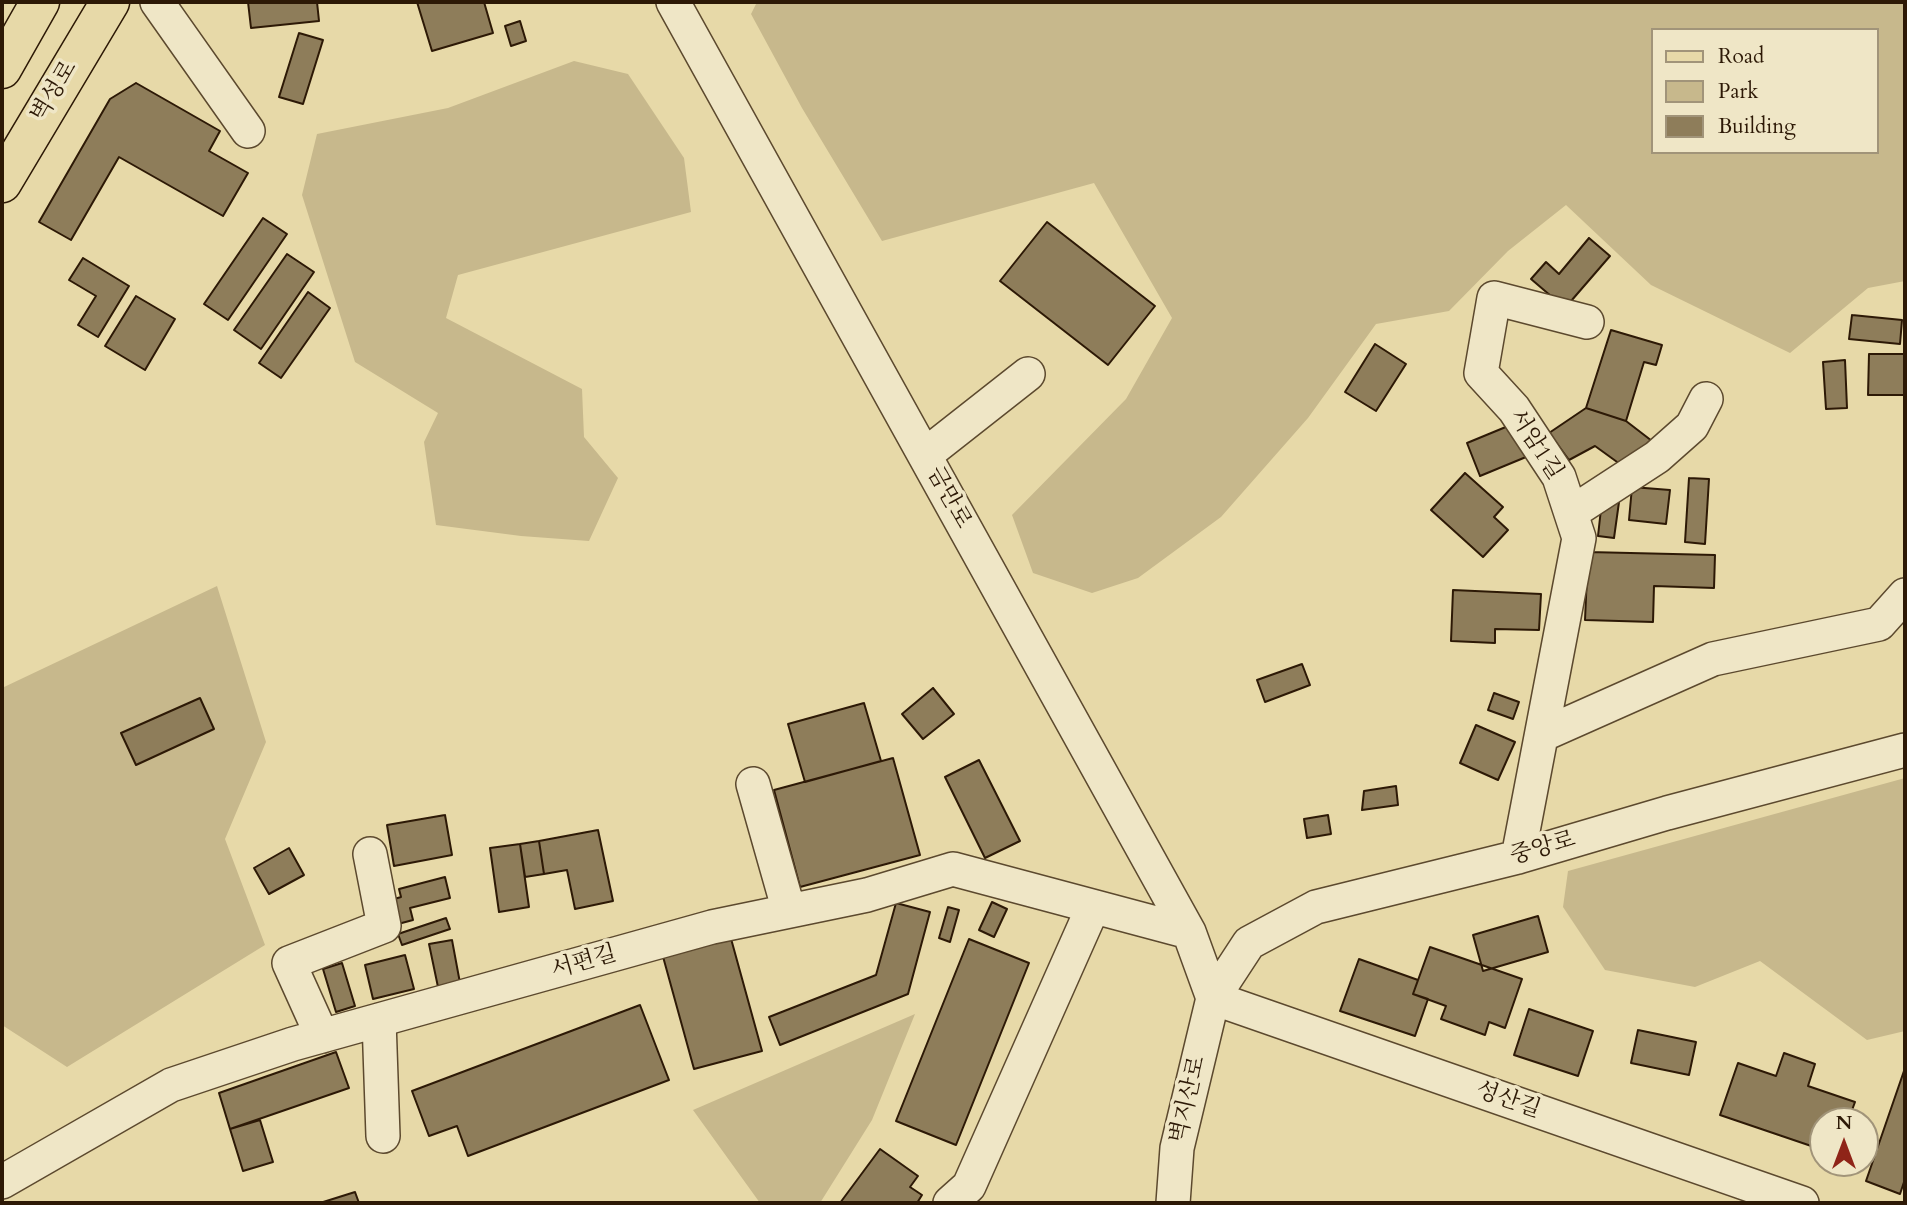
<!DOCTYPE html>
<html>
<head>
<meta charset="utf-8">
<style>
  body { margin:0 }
  #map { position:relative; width:1907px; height:1205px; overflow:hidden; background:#e7d9a8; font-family:Cardo,serif }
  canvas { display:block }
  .frame { position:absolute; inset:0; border:4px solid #2d1906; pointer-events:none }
  .legend { position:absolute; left:1651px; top:28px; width:228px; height:126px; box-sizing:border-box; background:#efe6c6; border:2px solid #a19479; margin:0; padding:9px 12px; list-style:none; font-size:21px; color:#2d1906 }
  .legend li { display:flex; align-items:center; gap:14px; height:35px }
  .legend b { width:35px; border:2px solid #a19479 }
  .north { position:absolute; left:1809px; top:1107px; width:70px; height:70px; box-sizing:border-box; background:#efe6c6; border:2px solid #a19479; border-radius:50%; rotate:0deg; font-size:19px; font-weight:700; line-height:28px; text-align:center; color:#2d1906 }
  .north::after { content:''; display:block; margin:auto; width:24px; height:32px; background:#8f2418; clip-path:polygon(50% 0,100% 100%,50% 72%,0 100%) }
</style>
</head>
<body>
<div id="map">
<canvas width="1907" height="1205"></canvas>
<div class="frame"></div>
<ul class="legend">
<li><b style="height:9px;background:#e7d9a8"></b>Road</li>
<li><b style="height:19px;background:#c7b88c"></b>Park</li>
<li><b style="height:19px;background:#8e7d5a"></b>Building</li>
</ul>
<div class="north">N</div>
</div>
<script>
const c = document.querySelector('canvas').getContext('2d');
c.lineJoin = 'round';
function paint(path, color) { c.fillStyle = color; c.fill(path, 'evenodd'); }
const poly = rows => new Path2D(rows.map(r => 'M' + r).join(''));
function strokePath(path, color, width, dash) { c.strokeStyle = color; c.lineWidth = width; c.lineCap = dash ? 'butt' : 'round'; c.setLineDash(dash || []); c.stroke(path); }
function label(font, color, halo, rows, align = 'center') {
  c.font = font + ' Cardo,"Noto Serif KR",serif'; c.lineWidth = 7; c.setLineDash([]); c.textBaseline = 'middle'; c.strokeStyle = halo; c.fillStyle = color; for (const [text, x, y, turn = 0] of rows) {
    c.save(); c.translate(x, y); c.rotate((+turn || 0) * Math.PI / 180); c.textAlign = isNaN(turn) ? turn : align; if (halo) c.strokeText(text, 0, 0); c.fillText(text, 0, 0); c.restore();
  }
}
const green = poly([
  [757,2,1905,2,1905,281,1868,288,1790,353,1651,285,1566,205,1508,251,1449,311,1376,324,1308,418,1221,517,1138,578,1092,593,1033,573,1012,515,1126,399,1172,318,1094,183,882,241,802,108,751,14],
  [1653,30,1877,30,1877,152,1653,152],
  [574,61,628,74,684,158,691,212,458,275,446,318,582,389,584,437,618,478,589,541,521,536,436,525,424,442,438,413,355,362,302,195,317,134,448,108],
  [217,586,266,742,225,839,265,945,67,1067,2,1025,2,688],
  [1905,778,1905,1031,1867,1040,1760,961,1695,987,1605,970,1563,907,1568,871],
  [915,1014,872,1120,820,1203,760,1203,693,1110]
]);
const building = poly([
  [248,2,317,2,319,21,251,28,248,2],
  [417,2,484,2,493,33,432,51,417,2],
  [520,21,526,41,511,46,505,26,520,21],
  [299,33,323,40,303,104,279,97,299,33],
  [136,83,220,131,209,151,248,173,223,216,119,157,71,240,39,222,110,99,136,83],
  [263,218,287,234,228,320,204,304,263,218],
  [1047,222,1155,306,1108,365,1000,281,1047,222],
  [1589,238,1610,256,1565,308,1531,279,1546,262,1559,274,1589,238],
  [287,254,314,272,261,349,234,330,287,254],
  [83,258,129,286,98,337,78,325,96,296,69,280,83,258],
  [308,292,330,308,281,378,259,363,308,292],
  [136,296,175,319,145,370,105,346,136,296],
  [1852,315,1902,320,1900,344,1849,339,1852,315],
  [1611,330,1662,345,1656,365,1644,362,1626,421,1586,408,1611,330],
  [1375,344,1406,364,1376,411,1345,392,1375,344],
  [1869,354,1905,354,1904,395,1868,395,1869,354],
  [1845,360,1847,408,1826,409,1823,362,1845,360],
  [1586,408,1626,421,1652,441,1624,467,1595,446,1569,460,1549,433,1586,408],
  [1513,424,1526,457,1480,476,1467,443,1513,424],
  [1465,473,1503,507,1494,517,1508,530,1483,557,1431,510,1465,473],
  [1689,478,1709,479,1705,544,1685,542,1689,478],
  [1632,487,1670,490,1666,524,1629,520,1632,487],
  [1602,500,1619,502,1614,538,1598,536,1602,500],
  [1588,552,1715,555,1714,588,1654,586,1653,622,1585,620,1588,552],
  [1453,590,1541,594,1539,630,1495,629,1495,643,1451,641,1453,590],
  [1302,664,1310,685,1265,702,1257,680,1302,664],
  [933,688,954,714,923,739,902,714,933,688],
  [1494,693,1519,702,1513,719,1488,710,1494,693],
  [200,698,214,729,136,765,121,733,200,698],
  [864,703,881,761,805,782,788,724,864,703],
  [1476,725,1515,742,1498,780,1460,763,1476,725],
  [893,758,920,855,800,887,774,790,893,758],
  [979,760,1020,841,985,858,945,777,979,760],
  [1396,786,1398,805,1362,810,1364,791,1396,786],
  [445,815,452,855,394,866,387,825,445,815],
  [1328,815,1331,834,1307,838,1304,819,1328,815],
  [598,830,613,901,575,909,567,870,544,874,539,841,598,830],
  [539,841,544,874,525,877,520,844,539,841],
  [520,844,529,907,499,912,490,848,520,844],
  [289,848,304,875,269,894,254,868,289,848],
  [445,877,450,898,410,908,413,920,398,924,391,900,401,897,399,889,445,877],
  [992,902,1007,909,994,937,979,930,992,902],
  [896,903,930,912,908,994,780,1045,769,1017,876,975,896,903],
  [948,907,959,910,950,942,939,938,948,907],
  [1538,916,1548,952,1483,971,1473,935,1538,916],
  [446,918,450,929,402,945,398,934,446,918],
  [730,935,762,1051,694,1069,662,953,730,935],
  [969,939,1029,963,956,1145,896,1121,969,939],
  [452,940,460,983,438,987,429,944,452,940],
  [1430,947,1522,979,1505,1028,1489,1022,1485,1035,1441,1019,1446,1006,1413,994,1430,947],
  [405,955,414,989,373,999,365,965,405,955],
  [1359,959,1418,980,1413,994,1428,999,1415,1036,1340,1011,1359,959],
  [342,963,355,1006,336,1012,323,969,342,963],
  [640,1005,669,1080,468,1156,457,1126,429,1136,412,1091,640,1005],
  [1529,1009,1593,1031,1578,1076,1514,1055,1529,1009],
  [1638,1030,1696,1042,1689,1075,1631,1063,1638,1030],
  [336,1052,349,1088,230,1129,219,1093,336,1052],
  [1784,1053,1815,1064,1808,1086,1855,1102,1848,1121,1823,1121,1823,1150,1720,1115,1738,1063,1776,1076,1784,1053],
  [1905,1068,1905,1179,1900,1194,1866,1181,1905,1068],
  [260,1120,273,1162,243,1171,230,1129,260,1120],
  [880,1149,918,1176,910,1187,922,1195,917,1203,840,1203,880,1149],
  [355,1192,359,1203,320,1203,355,1192]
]);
const minor = poly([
  [157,2,248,131],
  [673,2,1189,932,1213,998],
  [925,455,1028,374],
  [1571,513,1657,457,1692,426,1706,399],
  [1542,735,1713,659,1879,624,1905,595],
  [753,784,789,911],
  [1518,857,1579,538,1559,477,1514,409,1481,373,1494,298,1587,322],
  [1213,998,1802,1203],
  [379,1020,383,1136],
  [322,1036,289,963,384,926,370,854],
  [2,1182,171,1085,293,1044,712,927,867,895,953,869,1189,932],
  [950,1203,969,1186,1093,907],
  [1173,1203,1177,1148,1213,998,1249,943,1316,907,1518,857,1667,813,1905,750]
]);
const major = poly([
  [2,69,40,2],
  [2,183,110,2]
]);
const streetNames = [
  ["벽성로",55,92,-59],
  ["서암1길",1535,445,57],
  ["금만로",948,498,61],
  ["중앙로",1543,849,-16],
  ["서편길",584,963,-16],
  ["벽지산로",1189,1100,-77],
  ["성산길",1508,1101,19]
];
paint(green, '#c7b88c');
paint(building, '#8e7d5a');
strokePath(building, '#2d1906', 2);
strokePath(minor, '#5c492e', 36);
strokePath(major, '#2d1906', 41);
strokePath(minor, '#efe6c6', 33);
strokePath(major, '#e7d9a8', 38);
label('23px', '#2d1906', '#efe6c6', streetNames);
</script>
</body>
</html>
